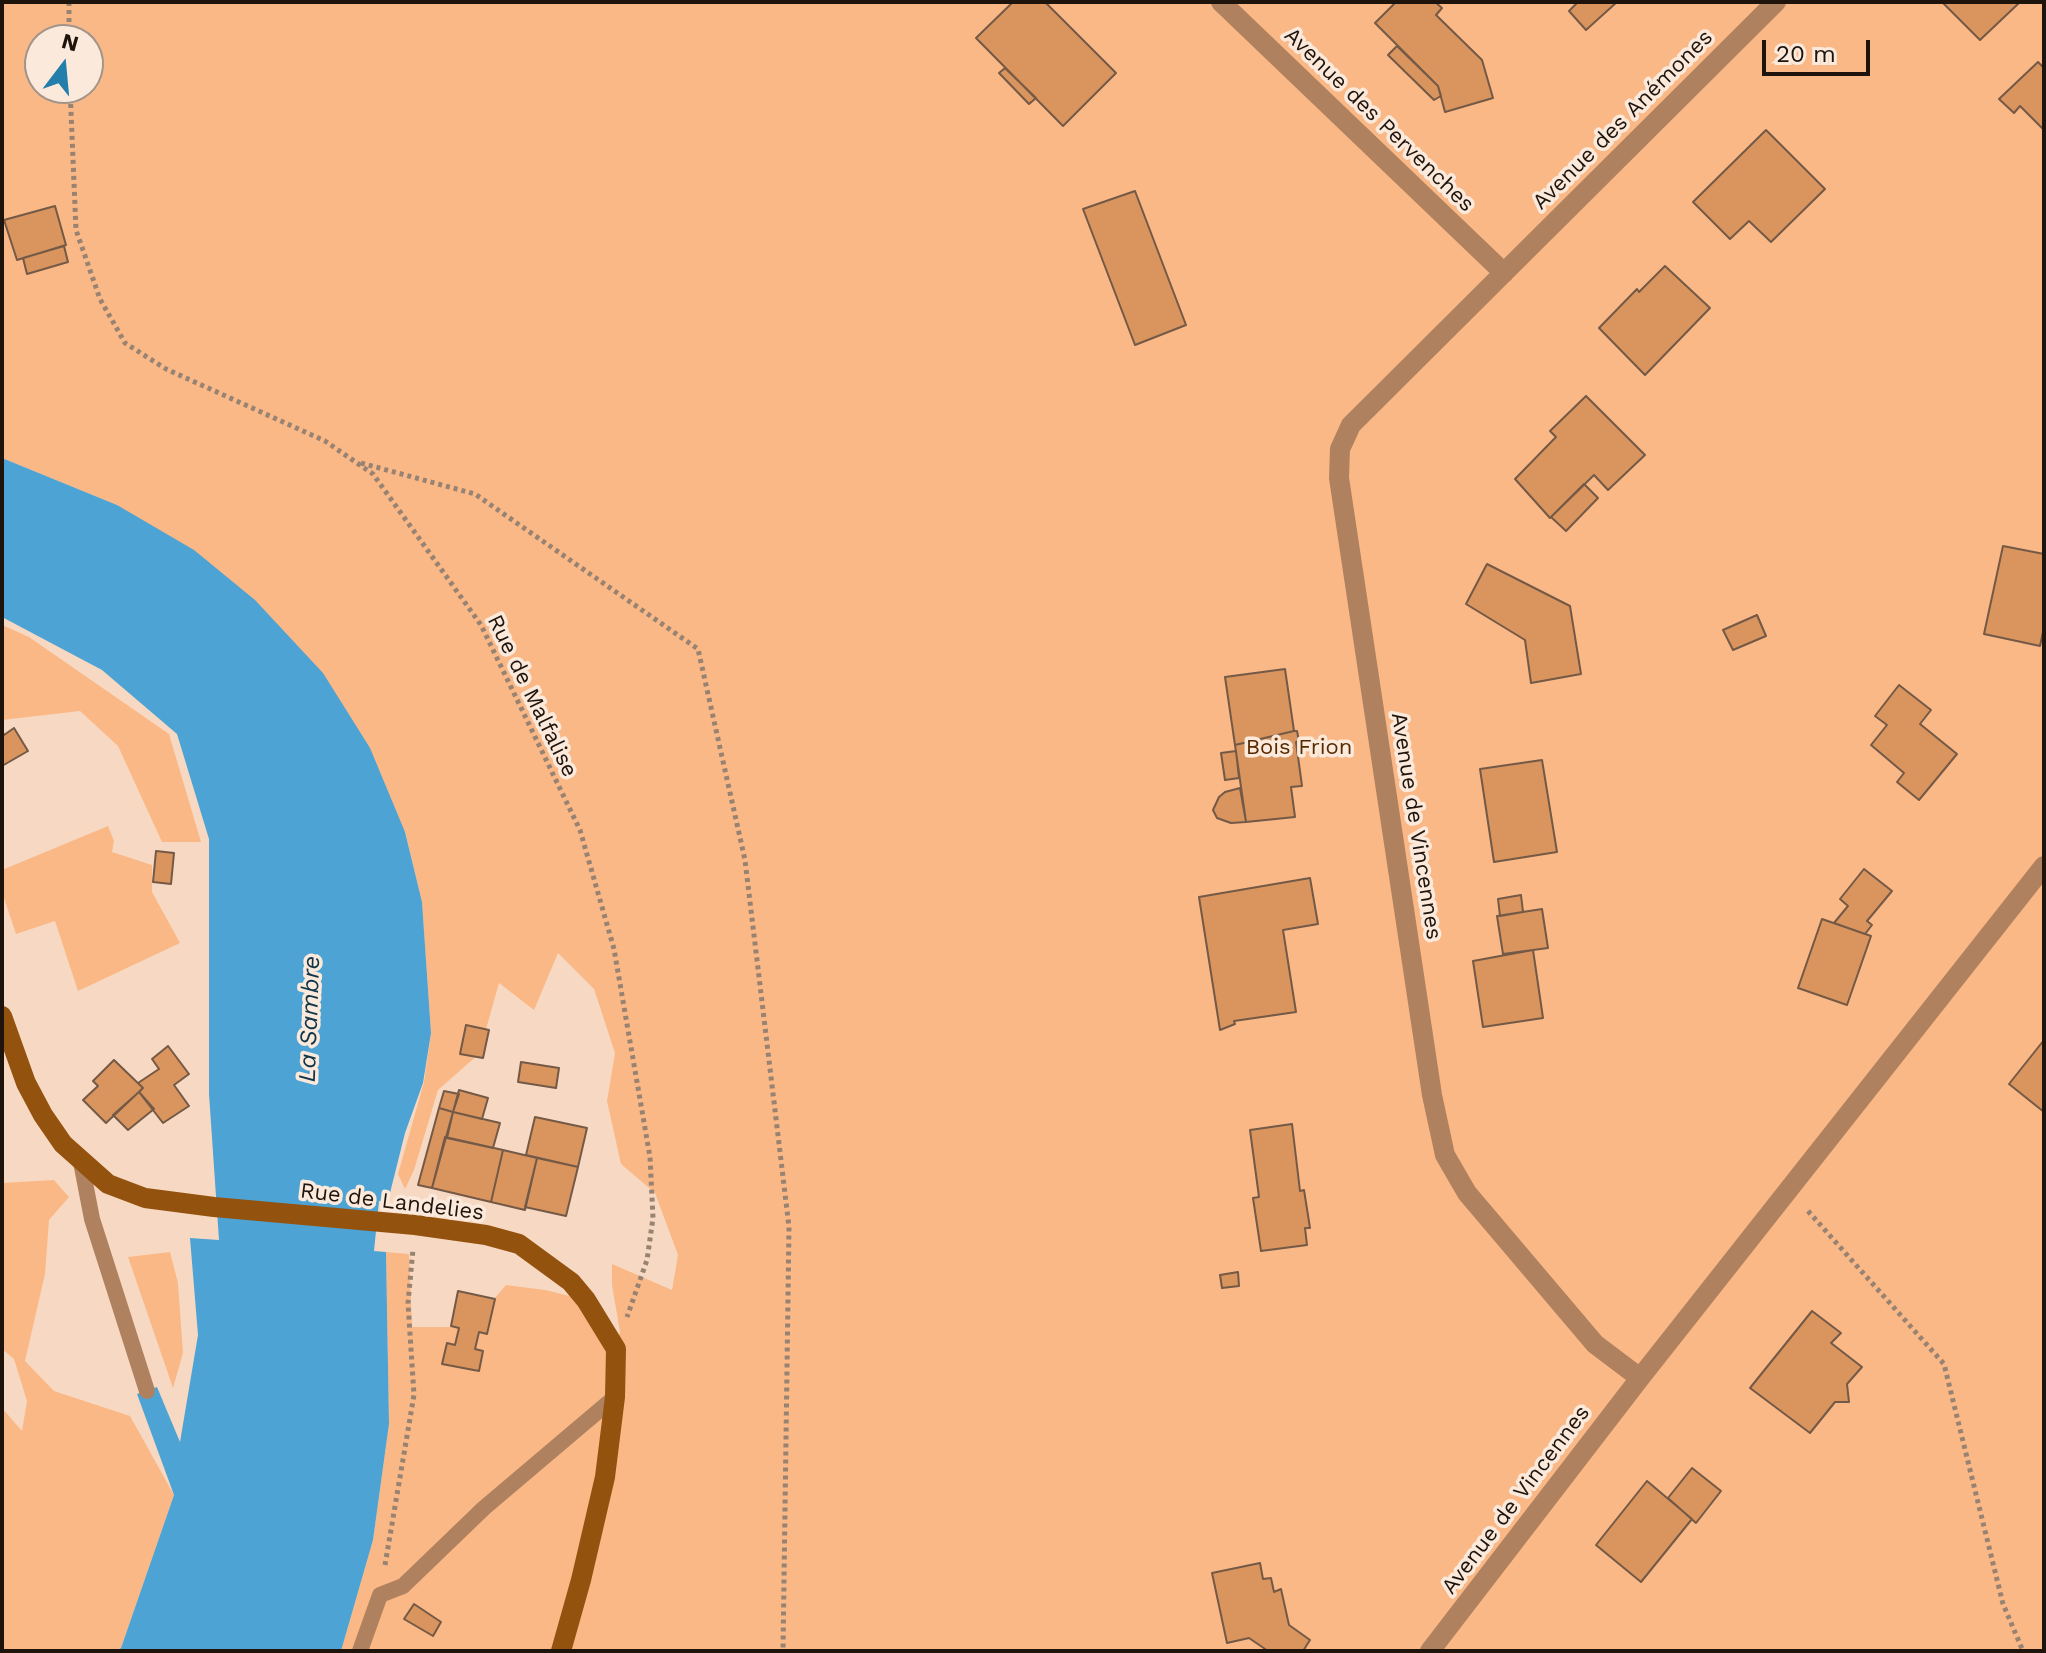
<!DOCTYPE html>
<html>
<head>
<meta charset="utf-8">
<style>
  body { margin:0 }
  #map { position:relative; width:2046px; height:1653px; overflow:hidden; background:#f7d9c3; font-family:"Work Sans",sans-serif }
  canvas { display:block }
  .frame { position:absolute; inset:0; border:4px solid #1e140c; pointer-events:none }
  .north { position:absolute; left:24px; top:24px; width:80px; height:80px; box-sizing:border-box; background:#fbe9dc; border:2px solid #a39489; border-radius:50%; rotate:16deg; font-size:22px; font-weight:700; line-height:32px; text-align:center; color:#1e140c }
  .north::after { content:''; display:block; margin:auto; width:28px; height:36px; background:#247eac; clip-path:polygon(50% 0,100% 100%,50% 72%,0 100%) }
  .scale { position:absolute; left:1762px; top:40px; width:108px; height:36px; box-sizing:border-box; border:4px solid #1e140c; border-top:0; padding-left:10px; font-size:24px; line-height:28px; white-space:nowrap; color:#1e140c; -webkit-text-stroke:6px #fbe9dc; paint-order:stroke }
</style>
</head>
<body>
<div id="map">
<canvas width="2046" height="1653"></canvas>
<div class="frame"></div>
<div class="north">N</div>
<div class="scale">20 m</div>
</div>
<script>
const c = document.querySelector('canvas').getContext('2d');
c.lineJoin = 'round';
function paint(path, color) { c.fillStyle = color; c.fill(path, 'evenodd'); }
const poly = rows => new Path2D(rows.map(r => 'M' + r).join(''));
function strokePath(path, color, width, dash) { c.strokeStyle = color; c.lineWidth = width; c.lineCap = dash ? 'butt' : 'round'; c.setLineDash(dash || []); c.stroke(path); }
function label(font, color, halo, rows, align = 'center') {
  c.font = font + ' "Work Sans",sans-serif'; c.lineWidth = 7; c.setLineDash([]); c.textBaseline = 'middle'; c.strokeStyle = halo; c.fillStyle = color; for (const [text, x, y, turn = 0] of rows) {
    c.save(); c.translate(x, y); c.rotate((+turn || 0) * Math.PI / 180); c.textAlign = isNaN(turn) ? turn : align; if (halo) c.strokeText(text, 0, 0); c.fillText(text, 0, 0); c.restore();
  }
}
const green = poly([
  [2,2,2044,2,2044,1651,341,1651,373,1540,389,1424,386,1252,409,1254,412,1327,470,1327,506,1285,545,1290,586,1300,616,1348,620,1332,612,1285,612,1264,672,1290,678,1255,655,1193,621,1164,607,1101,615,1053,594,989,558,953,534,1010,499,983,479,1054,438,1090,414,1170,405,1189,398,1174,424,1082,431,1033,422,902,405,832,117,505,2,458],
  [40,40,88,40,88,88,40,88],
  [2,625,29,637,169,734,201,842,162,842,118,746,80,711,2,720],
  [108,826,114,841,112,852,152,865,152,892,180,943,78,991,55,921,16,934,2,892,2,870],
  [54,1180,69,1197,49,1220,45,1274,25,1361,54,1391,130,1416,174,1495,121,1648,116,1651,2,1651,2,1408,22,1431,27,1401,14,1359,2,1349,2,1183],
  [170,1252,178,1283,183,1353,173,1388,128,1257]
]);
const water = poly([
  [2,458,117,505,194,550,255,600,323,673,370,748,405,832,422,902,431,1033,423,1083,405,1133,388,1201,379,1201,374,1251,386,1252,389,1424,373,1540,341,1651,116,1651,121,1648,174,1495,137,1394,157,1387,180,1442,198,1335,190,1238,219,1240,209,1094,209,839,177,734,102,670,2,617]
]);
const building = poly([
  [1013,2,1045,2,1116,73,1063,126,976,38,1013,2],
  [1396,2,1435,2,1442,8,1436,15,1482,60,1493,98,1445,112,1438,86,1375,23,1396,2],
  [1578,2,1617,2,1586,30,1569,11,1578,2],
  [1942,2,2018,2,2019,3,1980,40,1942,2],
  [1397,46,1438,86,1441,96,1434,100,1388,55,1397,46],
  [2038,62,2044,68,2044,130,2020,106,2014,113,1999,99,2038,62],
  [1005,68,1036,98,1029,104,999,73,1005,68],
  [1766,130,1825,189,1771,242,1749,221,1730,239,1693,202,1766,130],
  [1135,191,1186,325,1135,345,1083,209,1135,191],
  [55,206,66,245,17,260,4,220,55,206],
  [64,246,68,262,27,274,23,258,64,246],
  [1665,266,1710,308,1645,375,1599,328,1637,289,1639,292,1665,266],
  [1586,396,1645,455,1608,490,1594,475,1550,518,1515,479,1556,437,1550,431,1586,396],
  [1584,484,1598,498,1566,531,1551,517,1584,484],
  [2003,546,2044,554,2044,627,2040,646,1984,634,2003,546],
  [1487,564,1570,606,1581,674,1531,683,1525,640,1466,604,1487,564],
  [1757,615,1766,636,1733,650,1723,630,1757,615],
  [1285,669,1294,731,1235,745,1225,677,1285,669],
  [1899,685,1931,710,1920,724,1957,754,1919,800,1897,782,1904,773,1871,745,1887,725,1875,716,1899,685],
  [14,728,28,751,2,766,2,731,4,735,14,728],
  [1294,731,1297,731,1299,741,1296,742,1302,786,1291,787,1295,817,1246,822,1235,745,1294,731],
  [1236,751,1239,778,1225,780,1221,753,1236,751],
  [1542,760,1557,852,1494,862,1480,769,1542,760],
  [1240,788,1246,822,1231,823,1217,818,1213,810,1219,797,1225,792,1240,788],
  [156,851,174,853,171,884,153,882,156,851],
  [1864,869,1892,891,1867,921,1872,925,1865,934,1834,923,1848,906,1840,899,1864,869],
  [1310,878,1318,924,1283,930,1296,1012,1234,1021,1235,1024,1220,1030,1199,897,1310,878],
  [1521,895,1523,912,1500,916,1498,899,1521,895],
  [1542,909,1548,948,1503,954,1497,916,1542,909],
  [1822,919,1871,936,1847,1005,1798,988,1822,919],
  [1533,950,1543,1018,1483,1027,1473,961,1533,950],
  [466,1025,489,1030,483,1058,460,1054,466,1025],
  [2044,1040,2044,1112,2009,1084,2044,1040],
  [168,1046,189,1074,174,1085,189,1106,163,1123,139,1092,143,1088,138,1083,159,1069,152,1059,168,1046],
  [114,1060,143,1088,106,1123,83,1100,98,1086,93,1081,114,1060],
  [521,1062,559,1068,556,1088,518,1082,521,1062],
  [459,1090,488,1098,482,1119,453,1112,459,1090],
  [444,1091,459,1094,453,1112,439,1108,444,1091],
  [139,1092,154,1109,128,1130,113,1115,139,1092],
  [439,1108,453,1112,432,1188,418,1185,439,1108],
  [453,1112,500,1123,493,1148,447,1138,453,1112],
  [535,1117,587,1128,578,1167,526,1155,535,1117],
  [1292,1124,1300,1191,1304,1190,1310,1228,1305,1228,1307,1245,1261,1251,1253,1198,1259,1197,1250,1130,1292,1124],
  [445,1137,503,1150,491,1202,432,1188,445,1137],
  [503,1150,537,1158,525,1210,491,1202,503,1150],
  [537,1158,578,1167,566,1216,525,1207,537,1158],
  [1238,1272,1239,1286,1222,1288,1220,1275,1238,1272],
  [458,1291,495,1299,487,1334,479,1332,475,1349,483,1351,479,1371,442,1364,447,1343,455,1345,459,1328,451,1326,458,1291],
  [1812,1311,1841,1333,1831,1343,1862,1367,1847,1384,1849,1402,1835,1402,1810,1433,1750,1388,1812,1311],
  [1692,1468,1721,1491,1696,1523,1668,1498,1692,1468],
  [1647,1481,1692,1519,1641,1582,1596,1545,1647,1481],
  [1260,1563,1263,1579,1271,1578,1274,1592,1281,1589,1289,1625,1310,1640,1303,1651,1268,1651,1249,1638,1227,1643,1212,1573,1260,1563],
  [414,1604,441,1622,433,1636,404,1619,414,1604]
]);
const path = poly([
  [69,2,69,40],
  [70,88,76,230,100,299,125,343,166,369,325,441,373,474,481,625,580,830,614,949,650,1157,653,1218,647,1260,627,1317],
  [361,463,475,494,698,649,745,860,789,1227,783,1651],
  [1808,1211,1944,1364,2003,1604,2023,1651],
  [385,1565,414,1395,408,1303,413,1249]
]);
const service = poly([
  [81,1162,92,1219,147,1391],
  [360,1651,380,1595,403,1586,484,1508,615,1397]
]);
const minor = poly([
  [1221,2,1504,273],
  [1640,1378,1595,1344,1467,1193,1445,1155,1432,1095,1339,478,1340,449,1351,425,1776,2],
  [1430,1651,1640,1378,2044,866]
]);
const secondary = poly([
  [2,1016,26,1083,43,1115,63,1144,108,1184,145,1198,214,1207,415,1225,486,1235,519,1244,571,1282,586,1300,616,1349,615,1397,605,1477,581,1580,561,1651]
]);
const streetNames = [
  ["Avenue des Pervenches",1379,120,44],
  ["Avenue des Anémones",1623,120,-45],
  ["Rue de Malfalise",532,696,64],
  ["Avenue de Vincennes",1416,826,81],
  ["Rue de Landelies",392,1202,7],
  ["Avenue de Vincennes",1516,1500,-53]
];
const parkNames = [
  ["Bois Frion",1299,748]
];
const waterNames = [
  ["La Sambre",310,1019,-88]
];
paint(green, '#fab886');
paint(water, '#4da3d3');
paint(building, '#da955f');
strokePath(building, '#735946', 2);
strokePath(path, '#988373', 5, [4, 4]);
strokePath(service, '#b0815e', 16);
strokePath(minor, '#b0815e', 20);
strokePath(secondary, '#94520f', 20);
label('22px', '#1e140c', '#fbe9dc', streetNames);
label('22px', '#562a00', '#fbe9dc', parkNames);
label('italic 24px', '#0f3549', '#fbe9dc', waterNames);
</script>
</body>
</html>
